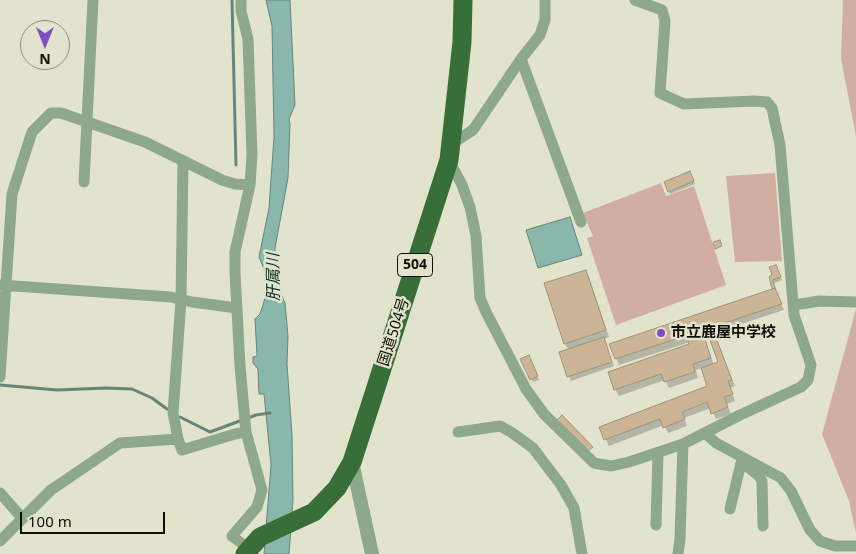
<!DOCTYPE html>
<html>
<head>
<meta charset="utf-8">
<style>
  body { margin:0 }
  #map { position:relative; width:856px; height:554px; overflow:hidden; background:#e2e3cd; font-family:"Noto Sans",sans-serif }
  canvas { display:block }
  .north { position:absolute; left:20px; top:20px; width:50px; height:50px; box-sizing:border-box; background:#e2e3cd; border:1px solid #8e8e7e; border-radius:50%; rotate:180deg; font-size:14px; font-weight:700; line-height:20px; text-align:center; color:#0f0f08 }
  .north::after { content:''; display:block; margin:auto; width:18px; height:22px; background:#7f4cc4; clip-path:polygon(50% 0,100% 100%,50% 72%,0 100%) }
  .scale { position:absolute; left:20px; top:512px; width:145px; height:22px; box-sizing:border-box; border:2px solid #0f0f08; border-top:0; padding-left:6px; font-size:15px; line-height:18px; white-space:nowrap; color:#0f0f08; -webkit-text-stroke:4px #e2e3cd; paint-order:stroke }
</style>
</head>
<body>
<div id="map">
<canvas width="856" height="554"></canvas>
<div class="north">N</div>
<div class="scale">100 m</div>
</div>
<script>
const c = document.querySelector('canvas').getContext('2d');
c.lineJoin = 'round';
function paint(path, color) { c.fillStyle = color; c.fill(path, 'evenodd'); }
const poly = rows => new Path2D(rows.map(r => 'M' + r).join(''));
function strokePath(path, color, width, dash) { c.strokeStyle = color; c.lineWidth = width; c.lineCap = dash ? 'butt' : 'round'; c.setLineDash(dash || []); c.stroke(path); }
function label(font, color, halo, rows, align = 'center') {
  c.font = font + ' "Noto Sans","Noto Sans JP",sans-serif'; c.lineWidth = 5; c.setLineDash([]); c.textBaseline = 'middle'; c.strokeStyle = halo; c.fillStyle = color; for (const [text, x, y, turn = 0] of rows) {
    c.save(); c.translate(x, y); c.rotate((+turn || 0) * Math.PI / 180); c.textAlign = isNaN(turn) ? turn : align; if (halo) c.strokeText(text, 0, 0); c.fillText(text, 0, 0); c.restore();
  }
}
const green = poly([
  [843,0,856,0,856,136,841,59],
  [775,173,782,261,735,262,726,176],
  [661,183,666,196,694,186,726,285,616,325,587,238,593,236,583,213],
  [856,309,856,533,849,501,822,434]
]);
const water = poly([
  [266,0,290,0,295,105,289,119,290,124,288,178,275,248,275,280,285,303,288,336,287,364,292,435,293,500,289,554,264,554,271,465,264,394,259,394,258,369,253,363,253,357,257,356,255,319,260,314,267,292,264,269,259,257,269,208,274,137,272,26,266,0],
  [570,217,582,255,538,268,526,230,570,217]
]);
const shadow = poly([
  [691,176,695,184,670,194,669,192],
  [777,270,782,280,774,283,776,292,784,310,714,333,735,386,730,388,735,401,727,404,731,414,716,419,711,408,684,418,687,426,668,433,664,425,609,446,600,428,709,387,702,368,696,370,698,378,669,388,665,380,619,396,615,389,691,345,690,342,619,365,616,358,774,290,770,277],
  [709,335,720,363,714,365,704,337],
  [586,271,589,277,609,337,603,339,614,366,571,381,560,353,569,350,565,344,546,284],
  [522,359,530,359,539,380,533,382]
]);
const stream = poly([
  [232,0,236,165],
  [0,385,57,390,106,388,132,389,152,398,167,409],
  [180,417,210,432,256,415,270,413]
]);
const building = poly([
  [690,171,694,181,668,192,664,182,690,171],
  [720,240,722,246,715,249,713,242,720,240],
  [776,265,781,277,773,280,775,288,772,289,769,277,772,274,769,267,776,265],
  [586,270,606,330,564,344,544,283,586,270],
  [775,288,782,304,615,359,609,344,775,288],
  [712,327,732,380,728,381,733,394,724,397,728,407,711,414,707,402,682,412,685,419,663,428,660,419,604,440,599,427,707,386,701,368,718,362,706,329,712,327],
  [702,330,711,358,693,364,695,372,664,382,661,374,614,390,608,372,689,344,686,335,702,330],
  [604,337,612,362,567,377,559,352,604,337],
  [529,355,538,376,530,380,520,359,529,355],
  [562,415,593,447,588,451,557,420,562,415]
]);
const minor = poly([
  [241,0,241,11,248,39,252,155,250,185,235,252,235,272,240,366,246,432,262,490,257,507,232,536,249,549],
  [521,59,581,222],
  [451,144,473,130,521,59,540,35,545,20,545,0],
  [449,160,462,185,470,207,476,236,480,298,486,312,526,389,544,414,594,463,611,466,629,462,683,444,740,415,801,387,808,380,811,365,794,315,780,145,772,108,767,102,754,101,684,104,660,93,665,21,662,10,635,0],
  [183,161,181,300,173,413,178,439,182,450,235,434,246,432],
  [84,182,93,0],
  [0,285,171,297,192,302,237,308],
  [794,305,819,301,856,302],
  [0,377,12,194,32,132,51,113,61,113,145,142,222,180,235,184,250,185],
  [458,432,500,426,511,432,533,448,561,485,574,508,582,554],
  [705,433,716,443,781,478,791,491,810,530,820,541,835,546,856,546],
  [748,467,759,476,762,481,763,526],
  [0,493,22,518],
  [730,509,741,463],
  [656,525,658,453],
  [0,541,51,490,120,443,178,439],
  [678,554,680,539,683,444]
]);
const tertiary = poly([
  [352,462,372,554]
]);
const trunk = poly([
  [245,554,260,537,314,512,337,488,352,462,449,160,462,42,463,0]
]);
const markers = [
  [661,333,5,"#7f4cc4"]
];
const shields = [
  [415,265,35]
];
const shieldNames = [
  ["504",415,265]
];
const streetNames = [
  ["国道504号",394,332,-72]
];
const poiNames = [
  ["市立鹿屋中学校",671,333]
];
const waterNames = [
  ["肝属川",274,277,-91]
];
paint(green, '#d0afa2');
paint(water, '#8ab7ac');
strokePath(water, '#65857b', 1);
paint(shadow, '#0003');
strokePath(stream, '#65857b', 3);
paint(building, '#ccb595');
strokePath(building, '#9e9280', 1);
strokePath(minor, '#8ea88c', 11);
strokePath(tertiary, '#8ea88c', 14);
strokePath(trunk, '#386e38', 19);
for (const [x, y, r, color] of markers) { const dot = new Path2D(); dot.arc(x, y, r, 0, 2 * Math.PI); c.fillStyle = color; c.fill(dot); strokePath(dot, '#e2e3cd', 2); }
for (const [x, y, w] of shields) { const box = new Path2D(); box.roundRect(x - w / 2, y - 11.5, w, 23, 4); c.fillStyle = '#e2e3cd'; c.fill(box); strokePath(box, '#0f0f08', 1); }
label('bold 14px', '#0f0f08', null, shieldNames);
label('15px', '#0f0f08', '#e2e3cd', streetNames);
label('bold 15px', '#0f0f08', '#e2e3cd', poiNames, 'left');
label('italic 16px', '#06312a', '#e2e3cd', waterNames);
</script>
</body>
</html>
